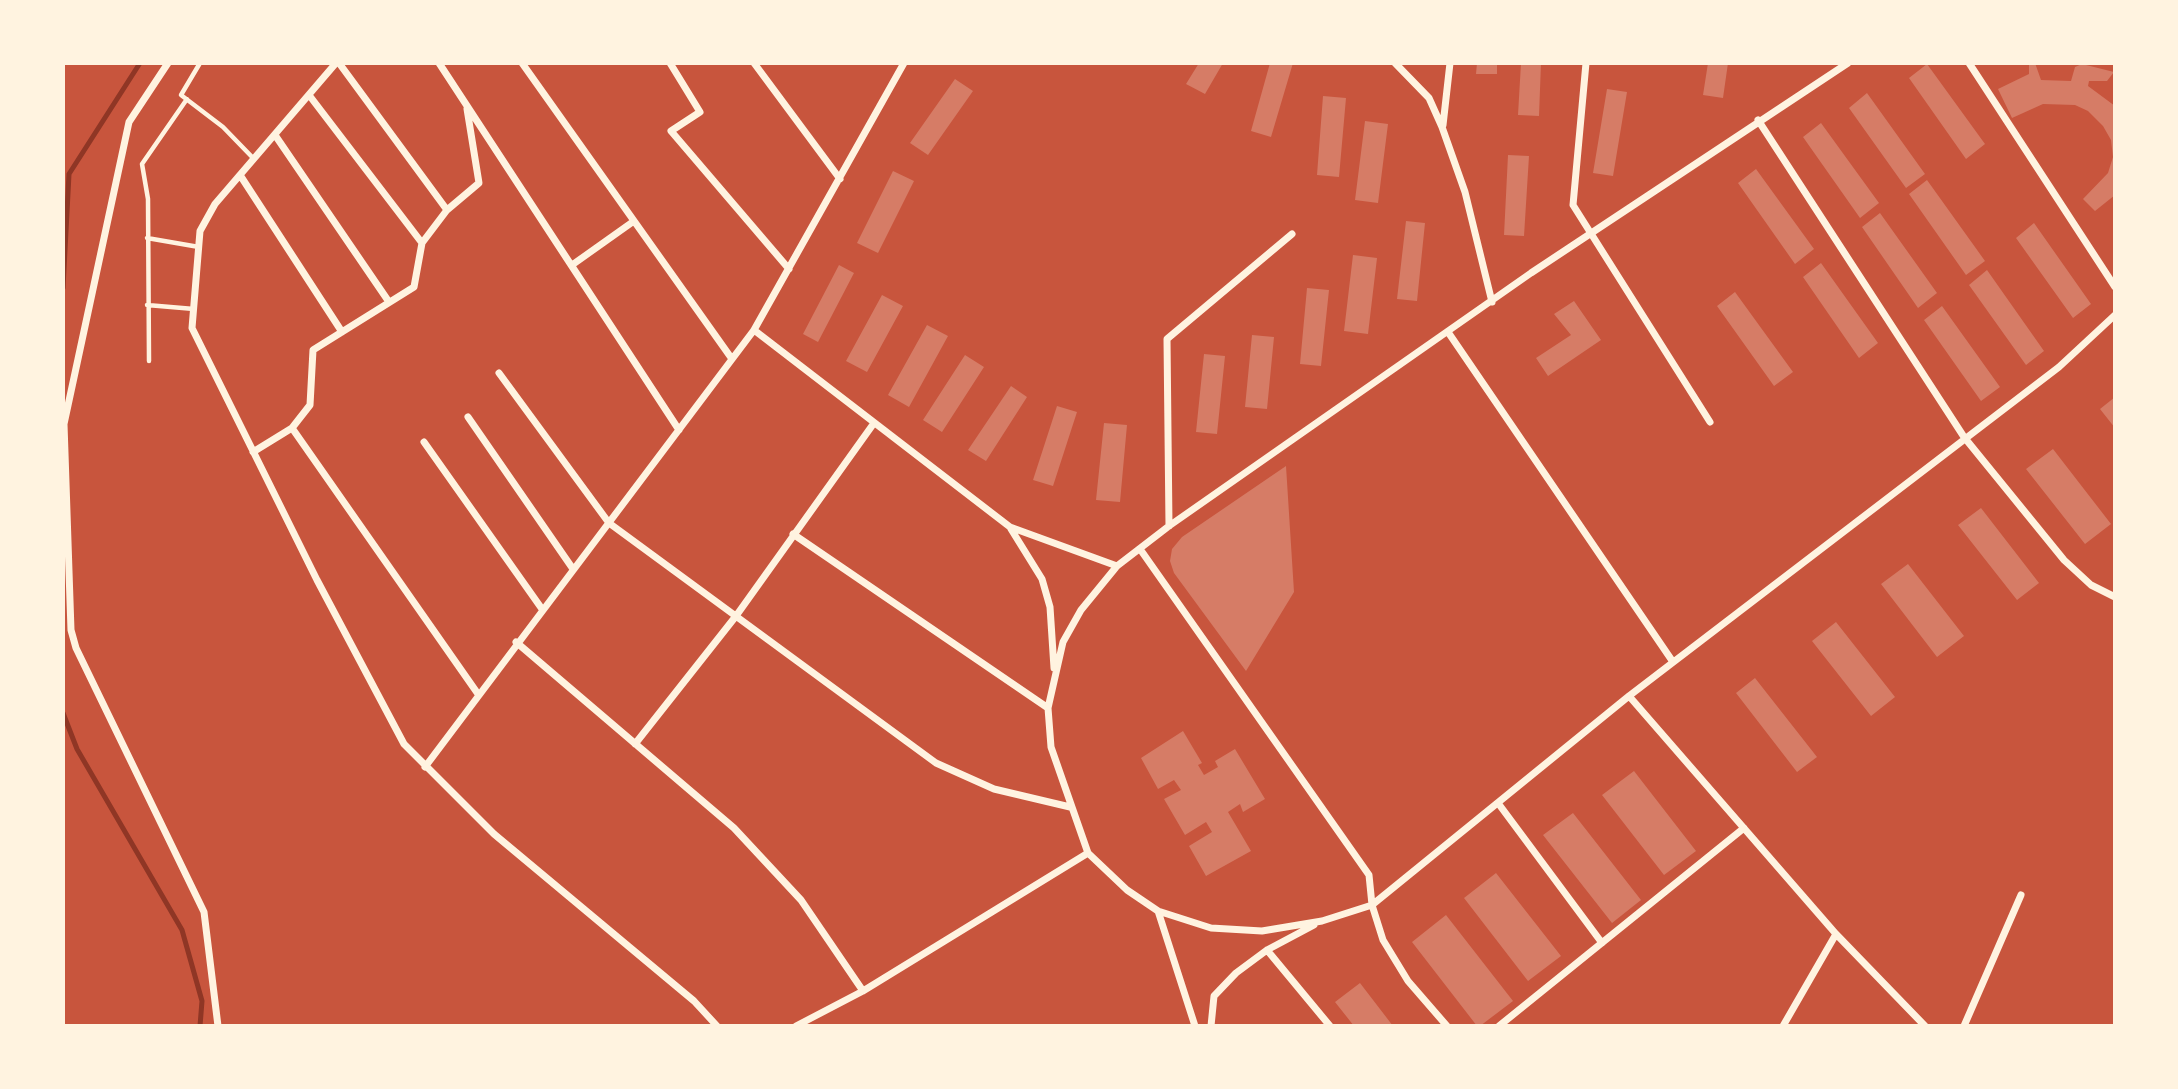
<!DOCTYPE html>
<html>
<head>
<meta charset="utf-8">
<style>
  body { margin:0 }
  #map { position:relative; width:2178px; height:1089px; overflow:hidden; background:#c8553d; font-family:"Roboto Condensed",sans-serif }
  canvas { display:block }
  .frame { position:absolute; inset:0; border:65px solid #fff3e0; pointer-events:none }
</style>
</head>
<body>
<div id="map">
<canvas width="2178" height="1089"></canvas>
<div class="frame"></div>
</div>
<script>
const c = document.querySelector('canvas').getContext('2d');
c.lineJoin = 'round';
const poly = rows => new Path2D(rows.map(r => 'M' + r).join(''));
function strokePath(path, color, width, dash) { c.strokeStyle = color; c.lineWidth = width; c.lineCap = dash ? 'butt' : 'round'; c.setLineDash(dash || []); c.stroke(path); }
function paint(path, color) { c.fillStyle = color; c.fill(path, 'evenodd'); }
const stream = poly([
  [63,288,69,174,140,63],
  [63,713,77,749,182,930,202,1001,200,1026]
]);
const building = poly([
  [1199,63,1223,63,1205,94,1186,84],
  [1270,63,1293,63,1271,137,1251,131],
  [1477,63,1497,63,1497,74,1476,74],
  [1521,63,1541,63,1539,116,1518,115],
  [1708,63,1728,63,1723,98,1703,95],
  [2029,63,2035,63,2041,80,2071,81,2075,67,2082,64,2114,72,2107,81,2089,81,2088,86,2115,106,2115,195,2095,211,2083,199,2108,173,2113,157,2111,140,2103,126,2088,111,2075,105,2043,104,2012,118,1998,89,2029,74],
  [1927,64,1985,144,1966,159,1909,78],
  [955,79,973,91,928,155,910,143],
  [1607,89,1627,92,1613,176,1593,173],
  [1867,93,1925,174,1906,188,1849,108],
  [1323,96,1346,98,1339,177,1317,175],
  [1365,121,1388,124,1378,203,1355,200],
  [1821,123,1879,203,1860,218,1803,137],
  [1508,155,1529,156,1524,236,1504,235],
  [1756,169,1814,249,1795,264,1738,183],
  [893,171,914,181,878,253,857,243],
  [1927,180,1985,261,1966,275,1909,194],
  [1880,213,1937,293,1918,308,1862,227],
  [1406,221,1425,223,1417,301,1397,299],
  [2034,223,2091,304,2073,318,2016,238],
  [1353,255,1377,258,1368,334,1344,331],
  [1821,263,1878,343,1859,358,1803,277],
  [839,265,854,273,818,342,803,334],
  [1987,270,2044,351,2026,365,1969,285],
  [1307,288,1329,290,1321,366,1300,364],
  [1735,292,1793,372,1774,386,1717,306],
  [882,295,903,306,867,372,846,361],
  [1574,301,1601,340,1548,376,1536,358,1571,335,1554,314],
  [1942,306,2000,387,1981,401,1924,320],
  [927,325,948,336,909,407,888,395],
  [1252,335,1274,337,1267,409,1245,407],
  [1204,354,1225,356,1217,434,1196,432],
  [965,355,984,367,942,432,923,420],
  [1011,386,1027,397,986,461,968,450],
  [2115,397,2115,428,2100,409],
  [1057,406,1077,412,1053,486,1033,480],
  [1104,423,1127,425,1120,502,1096,500],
  [2053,449,2111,524,2085,544,2026,469],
  [1286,466,1294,592,1246,671,1174,573,1170,561,1172,549,1182,537],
  [1981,508,2039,583,2017,600,1958,525],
  [1908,564,1964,636,1937,657,1881,584],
  [1836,622,1895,697,1871,716,1812,641],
  [1755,678,1817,757,1797,772,1736,693],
  [1183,731,1202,763,1198,765,1204,775,1218,767,1215,761,1235,749,1265,799,1243,812,1240,804,1228,812,1251,851,1206,876,1189,846,1212,832,1206,822,1185,835,1164,799,1181,790,1174,780,1158,789,1141,758],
  [1634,771,1696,851,1664,875,1602,795],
  [1573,813,1641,900,1612,923,1543,835],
  [1496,873,1561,956,1528,981,1464,898],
  [1446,915,1513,1001,1480,1026,1477,1026,1412,942],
  [1360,983,1393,1026,1354,1026,1335,1002]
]);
const service = poly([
  [200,63,181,95,223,127,254,159],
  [147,238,199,247],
  [147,305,194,309],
  [149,361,148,199,142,164,187,99]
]);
const minor = poly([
  [168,63,129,122,64,424,71,630,76,648,204,912,218,1026],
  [336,63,215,204,200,231,192,328,317,580,404,744,494,834,694,1001,717,1026],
  [339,63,447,210,422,243],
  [439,63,679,430],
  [522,63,732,359],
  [670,63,700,112,671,131,789,269],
  [754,63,840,179],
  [1395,63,1429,98,1442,127,1465,192,1492,302],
  [1586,63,1573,205,1710,422],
  [1848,63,1531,273,1169,526,1117,566,1081,610,1063,642,1048,708,1051,747,1088,853,1127,890,1158,911,1211,928,1262,931,1322,921,1372,905,1629,696,2059,367,2115,315],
  [1969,63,2115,287],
  [1758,120,1964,437,2064,560,2091,585,2115,597],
  [1443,125,1450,63],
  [275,135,389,302],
  [240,175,342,332],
  [447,210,479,183,467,109],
  [572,265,634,221],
  [754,330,1010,527,1117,566],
  [1448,332,1673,662],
  [499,373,609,523,936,763,994,789,1070,807],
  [468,417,573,569],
  [292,428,478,694],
  [424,442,542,609],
  [253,452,292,428,310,405,313,350,414,287,422,243,309,95],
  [1169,526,1167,339,1292,234],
  [1011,529,1042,579,1050,607,1054,668],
  [793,534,1048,708],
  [1140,549,1369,875,1372,905,1383,940,1408,981,1447,1026],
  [516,642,734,828,801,900,863,991],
  [1629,696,1836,934,1925,1026],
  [635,744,736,616,874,423],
  [425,767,754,330,904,63],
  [1498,803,1602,943],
  [1158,911,1195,1026],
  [1267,950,1330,1026],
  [796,1026,863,991,1088,853],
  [1211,1026,1214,996,1236,973,1267,950,1314,925],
  [1499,1026,1744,828],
  [1783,1026,1836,934],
  [1964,1026,2021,895]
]);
strokePath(stream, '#8f3625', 5);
paint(building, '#d67c66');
strokePath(service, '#fff3e0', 4.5);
strokePath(minor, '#fff3e0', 7);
</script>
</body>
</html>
